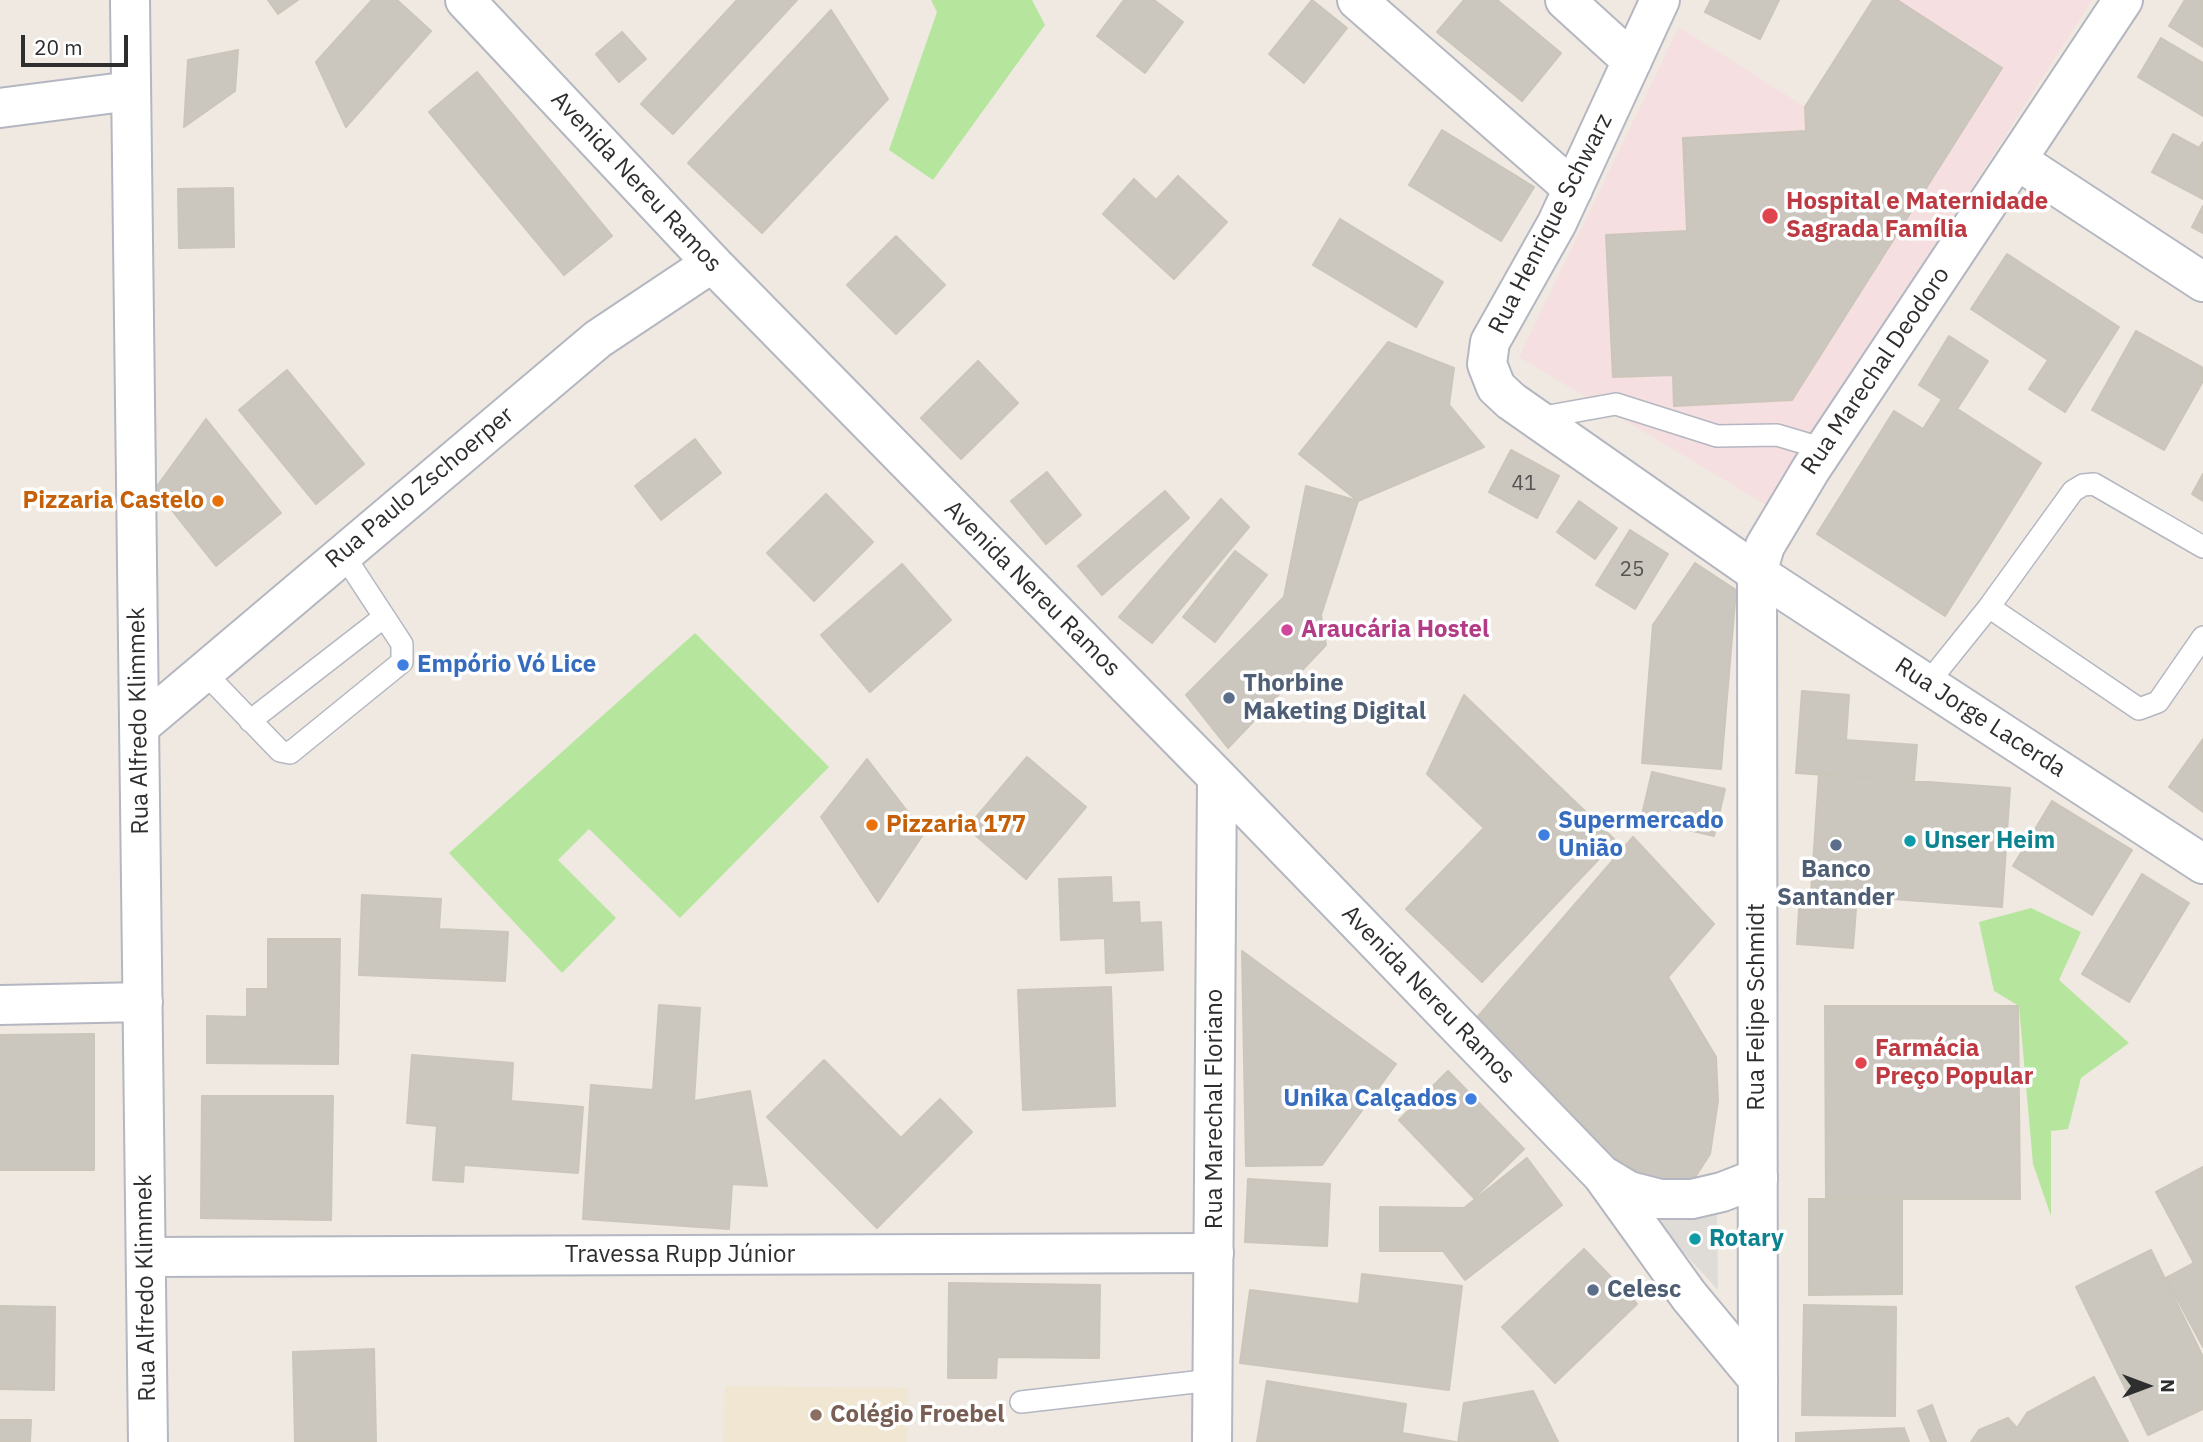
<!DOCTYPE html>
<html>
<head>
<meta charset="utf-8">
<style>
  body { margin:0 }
  #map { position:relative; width:2203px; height:1442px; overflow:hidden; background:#efe9e1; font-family:"IBM Plex Sans",sans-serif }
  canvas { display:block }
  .north { position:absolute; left:2112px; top:1351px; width:70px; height:70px; -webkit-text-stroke:5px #fff; paint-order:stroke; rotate:90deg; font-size:19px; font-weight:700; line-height:28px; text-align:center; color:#2e2e2e }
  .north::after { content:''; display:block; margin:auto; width:24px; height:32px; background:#2e2e2e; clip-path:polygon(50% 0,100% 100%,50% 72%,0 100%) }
  .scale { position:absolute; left:21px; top:35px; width:107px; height:32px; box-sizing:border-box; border:4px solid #2e2e2e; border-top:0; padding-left:9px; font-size:21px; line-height:24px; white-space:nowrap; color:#2e2e2e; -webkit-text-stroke:5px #fff; paint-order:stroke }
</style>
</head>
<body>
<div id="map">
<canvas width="2203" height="1442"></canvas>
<div class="north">N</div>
<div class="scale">20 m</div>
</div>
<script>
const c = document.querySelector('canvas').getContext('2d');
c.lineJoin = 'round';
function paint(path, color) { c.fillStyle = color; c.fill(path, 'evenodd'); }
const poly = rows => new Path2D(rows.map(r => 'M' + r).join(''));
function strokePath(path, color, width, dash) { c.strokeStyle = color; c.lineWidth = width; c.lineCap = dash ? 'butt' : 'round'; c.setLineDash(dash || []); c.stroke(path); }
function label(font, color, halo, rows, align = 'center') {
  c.font = font + ' "IBM Plex Sans",sans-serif'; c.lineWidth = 7; c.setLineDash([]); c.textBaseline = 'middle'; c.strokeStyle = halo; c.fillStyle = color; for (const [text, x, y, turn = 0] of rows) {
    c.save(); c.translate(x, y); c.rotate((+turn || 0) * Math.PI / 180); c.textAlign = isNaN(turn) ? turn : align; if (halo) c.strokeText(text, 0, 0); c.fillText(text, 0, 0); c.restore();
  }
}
const education = poly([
  [725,1386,908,1388,907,1442,723,1442]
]);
const medical = poly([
  [1873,0,2092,0,1768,506,1519,357,1679,27,1805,107]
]);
const green = poly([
  [931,0,1032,0,1045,25,933,180,889,150,937,12],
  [695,633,829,767,680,918,589,829,558,860,616,918,562,973,449,853],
  [2031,908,2081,932,2059,980,2129,1043,2081,1078,2068,1129,2051,1131,2051,1216,2033,1164,2019,1006,1994,991,1979,922]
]);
const plaza = poly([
  [1717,1211,1718,1290,1653,1219]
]);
const building = poly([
  [268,0,298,0,278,14,268,0],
  [372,0,397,0,431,31,346,127,316,62,372,0],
  [737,0,797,0,673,134,641,104,737,0],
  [1124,0,1154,0,1183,22,1145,73,1097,36,1124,0],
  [1312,0,1347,28,1304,83,1269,54,1312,0],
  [1464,0,1497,0,1561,53,1522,101,1437,32,1464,0],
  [1711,0,1779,0,1760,39,1705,12,1711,0],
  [1873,0,1897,0,2002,68,1792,400,1674,406,1673,375,1613,377,1606,235,1687,231,1683,138,1806,131,1805,107,1873,0],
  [2185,0,2203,0,2203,47,2169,26,2185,0],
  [831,10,888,99,762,233,688,163,831,10],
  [622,32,646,59,619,82,596,54,622,32],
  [2161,38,2203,63,2203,116,2138,77,2161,38],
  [238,50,235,91,184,127,188,60,238,50],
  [477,72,612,236,564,275,429,112,477,72],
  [1442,130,1534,187,1501,241,1409,185,1442,130],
  [2173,134,2199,148,2203,142,2203,199,2152,172,2173,134],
  [1178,176,1227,222,1174,279,1103,214,1134,179,1156,200,1178,176],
  [233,188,234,247,179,248,178,189,233,188],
  [2203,206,2203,233,2192,227,2203,206],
  [1340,219,1443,282,1416,327,1313,265,1340,219],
  [896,236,945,285,896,334,847,285,896,236],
  [2007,254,2119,327,2065,412,2029,389,2048,360,1971,309,2007,254],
  [2136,331,2203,368,2203,381,2164,450,2092,410,2136,331],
  [1949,336,1988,361,1957,409,1919,385,1949,336],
  [1388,342,1454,368,1449,405,1484,447,1358,501,1299,454,1388,342],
  [978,361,1018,403,961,459,921,418,978,361],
  [287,370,364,464,316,504,239,410,287,370],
  [1942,399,2041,463,1945,616,1817,534,1894,411,1923,429,1942,399],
  [206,419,281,513,216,566,155,489,206,419],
  [695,439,721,473,661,520,635,486,695,439],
  [1511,450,1559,476,1537,518,1489,492,1511,450],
  [1047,472,1081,515,1046,544,1011,501,1047,472],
  [2203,474,2203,501,2192,494,2203,474],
  [1306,486,1358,501,1321,615,1326,645,1228,748,1186,695,1284,597,1306,486],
  [1165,491,1189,518,1102,595,1078,566,1165,491],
  [826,494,873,542,814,601,767,553,826,494],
  [1221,499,1249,527,1152,643,1119,617,1221,499],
  [1579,501,1617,528,1595,559,1557,532,1579,501],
  [1630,530,1668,554,1635,609,1596,585,1630,530],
  [1235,551,1267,575,1215,642,1183,617,1235,551],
  [1695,563,1736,590,1721,769,1642,763,1653,625,1695,563],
  [902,564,951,620,870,692,821,635,902,564],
  [1802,691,1849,695,1846,740,1917,745,1914,781,1796,773,1802,691],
  [1464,695,1616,841,1482,982,1406,909,1484,828,1427,774,1464,695],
  [2203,739,2203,812,2169,787,2203,739],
  [1027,757,1086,807,1026,879,967,828,1027,757],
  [867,759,924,833,878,902,821,817,867,759],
  [1652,772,1725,789,1714,836,1641,819,1652,772],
  [1819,774,2010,788,2002,907,1811,893,1819,774],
  [2052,801,2132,850,2092,915,2013,866,2052,801],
  [1633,837,1714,924,1668,977,1716,1057,1718,1101,1710,1154,1692,1182,1642,1193,1475,1020,1633,837],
  [2142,874,2189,903,2129,1002,2082,974,2142,874],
  [1111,877,1112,903,1139,902,1140,923,1161,922,1163,970,1106,973,1105,938,1061,940,1059,879,1111,877],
  [1800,893,1857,896,1853,948,1797,944,1800,893],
  [362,895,441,899,439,929,508,932,505,981,359,975,362,895],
  [268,939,340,939,338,1064,207,1063,207,1016,247,1017,247,989,268,989,268,939],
  [1242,951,1396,1064,1322,1165,1246,1166,1242,951],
  [1111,987,1115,1106,1023,1110,1018,990,1111,987],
  [659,1005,700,1008,694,1101,750,1091,767,1186,732,1184,729,1229,583,1219,591,1085,653,1090,659,1005],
  [1825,1006,2018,1006,2020,1199,1826,1199,1825,1006],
  [94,1034,94,1170,0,1170,0,1035,94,1034],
  [412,1055,513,1063,511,1101,583,1107,578,1173,464,1165,463,1182,433,1180,437,1126,407,1123,412,1055],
  [824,1060,901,1138,940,1099,972,1132,877,1228,767,1117,824,1060],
  [1448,1071,1524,1149,1474,1198,1399,1120,1448,1071],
  [202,1096,333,1096,331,1220,201,1218,202,1096],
  [1527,1158,1562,1205,1465,1280,1443,1251,1380,1251,1380,1207,1464,1208,1527,1158],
  [2203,1167,2203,1347,2166,1278,2194,1263,2156,1192,2203,1167],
  [1248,1179,1330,1184,1327,1246,1245,1242,1248,1179],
  [1809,1199,1902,1199,1902,1294,1809,1295,1809,1199],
  [1584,1249,1637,1304,1555,1383,1502,1327,1584,1249],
  [2151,1250,2203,1357,2203,1409,2148,1435,2076,1287,2151,1250],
  [1362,1274,1462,1286,1449,1390,1240,1363,1250,1290,1359,1304,1362,1274],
  [949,1283,1100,1285,1099,1358,997,1357,996,1378,948,1378,949,1283],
  [1804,1305,1896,1307,1895,1416,1802,1415,1804,1305],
  [0,1306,55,1307,54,1390,0,1389,0,1306],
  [374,1349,376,1442,295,1442,293,1352,374,1349],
  [2094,1377,2128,1442,2043,1442,2027,1413,2094,1377],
  [1267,1381,1406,1404,1402,1433,1456,1442,1257,1442,1267,1381],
  [1533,1391,1558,1442,1458,1442,1464,1403,1533,1391],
  [1932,1405,1946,1442,1931,1442,1918,1411,1932,1405],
  [2027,1413,2043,1442,1971,1442,1979,1430,2008,1418,2017,1428,2027,1413],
  [0,1420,31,1420,30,1442,0,1442,0,1420],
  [1904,1428,1909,1442,1796,1442,1796,1433,1904,1428]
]);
const service = poly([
  [1538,418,1616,404,1717,436,1777,435,1824,449],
  [1989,607,2139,709,2158,702,2203,637],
  [203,671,280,751,290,753,402,662,402,644,343,554],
  [1927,684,1989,607,2073,491,2083,485,2094,484,2203,547],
  [250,721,384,617],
  [1021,1402,1212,1380]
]);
const minor = poly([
  [130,0,148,1442],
  [1357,0,1573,189],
  [1565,0,1632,61],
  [0,108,131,91],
  [2017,160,2203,282],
  [139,727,598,339,712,263],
  [0,1005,143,1002],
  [146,1257,1214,1253]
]);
const tertiary = poly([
  [465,0,712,263,1217,777,1602,1175,1689,1296,1758,1379],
  [1757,573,2203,864],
  [1604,1176,1629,1191,1660,1199,1692,1199,1722,1192,1758,1178],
  [1212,1442,1217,777]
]);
const secondary = poly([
  [1660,0,1557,223,1490,342,1487,364,1496,387,1511,401,1757,573],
  [1758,1442,1757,573,1765,546,1811,469,2123,0]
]);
const markers = [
  [1770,216,9,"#e0444e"],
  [218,501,7,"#e8710a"],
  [1287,630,7,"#d1479c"],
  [403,665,7,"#3f7fe0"],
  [1229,698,7,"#5c6f8a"],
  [872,825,7,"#e8710a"],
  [1544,835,7,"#3f7fe0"],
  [1910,841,7,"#0f9aa8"],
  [1836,845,7,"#5c6f8a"],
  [1861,1063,7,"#e0444e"],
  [1471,1099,7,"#3f7fe0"],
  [1695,1239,7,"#0f9aa8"],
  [1593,1290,7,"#5c6f8a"],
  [816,1415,7,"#8d6e63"]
];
const numberNames = [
  ["41",1524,484],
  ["25",1632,570]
];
const streetNames = [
  ["Avenida Nereu Ramos",636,182,47],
  ["Rua Henrique Schwarz",1551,224,-63],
  ["Rua Marechal Deodoro",1876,371,-56],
  ["Rua Paulo Zschoerper",420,488,-40],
  ["Avenida Nereu Ramos",1032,589,45],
  ["Rua Jorge Lacerda",1980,718,33],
  ["Rua Alfredo Klimmek",139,721,-91],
  ["Avenida Nereu Ramos",1428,995,46],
  ["Rua Felipe Schmidt",1757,1007,-90],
  ["Rua Marechal Floriano",1215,1109,-90],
  ["Travessa Rupp Júnior",680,1255],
  ["Rua Alfredo Klimmek",146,1288,-91]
];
const healthNames = [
  ["Hospital e Maternidade",1786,202],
  ["Sagrada Família",1786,230],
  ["Farmácia",1875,1049],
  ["Preço Popular",1875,1077]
];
const foodNames = [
  ["Pizzaria Castelo",204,501],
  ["Pizzaria 177",886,825,"left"]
];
const hotelNames = [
  ["Araucária Hostel",1301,630]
];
const shopNames = [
  ["Empório Vó Lice",417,665],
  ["Supermercado",1558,821],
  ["União",1558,849],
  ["Unika Calçados",1457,1099,"right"]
];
const serviceNames = [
  ["Thorbine",1243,684],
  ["Maketing Digital",1243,712],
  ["Banco",1836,870,"center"],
  ["Santander",1836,898,"center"],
  ["Celesc",1607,1290]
];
const cultureNames = [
  ["Unser Heim",1924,841],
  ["Rotary",1709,1239]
];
const educationNames = [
  ["Colégio Froebel",830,1415]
];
paint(education, '#f0e6d1');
paint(medical, '#f5dfe0');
paint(green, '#b6e59e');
paint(plaza, '#dfdcd8');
paint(building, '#cbc7bf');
strokePath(building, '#cbc5ba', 2);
strokePath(service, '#b4b7c1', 24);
strokePath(minor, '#b4b7c1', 42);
strokePath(tertiary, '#b4b7c1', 42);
strokePath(secondary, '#b4b7c1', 42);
strokePath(service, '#fff', 21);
strokePath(minor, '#fff', 38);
strokePath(tertiary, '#fff', 38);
strokePath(secondary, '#fff', 38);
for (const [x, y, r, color] of markers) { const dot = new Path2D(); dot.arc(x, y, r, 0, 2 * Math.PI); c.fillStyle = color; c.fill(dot); strokePath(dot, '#fff', 2.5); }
label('21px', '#555452', null, numberNames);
label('24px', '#2e2e2e', '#fff', streetNames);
label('bold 24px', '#be3a42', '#fff', healthNames, 'left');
label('bold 24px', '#c56008', '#fff', foodNames, 'right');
label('bold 24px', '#b23c85', '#fff', hotelNames, 'left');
label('bold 24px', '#366cbe', '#fff', shopNames, 'left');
label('bold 24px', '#4e5e75', '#fff', serviceNames, 'left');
label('bold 24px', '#0d838f', '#fff', cultureNames, 'left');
label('bold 24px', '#785e54', '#fff', educationNames, 'left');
</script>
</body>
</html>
